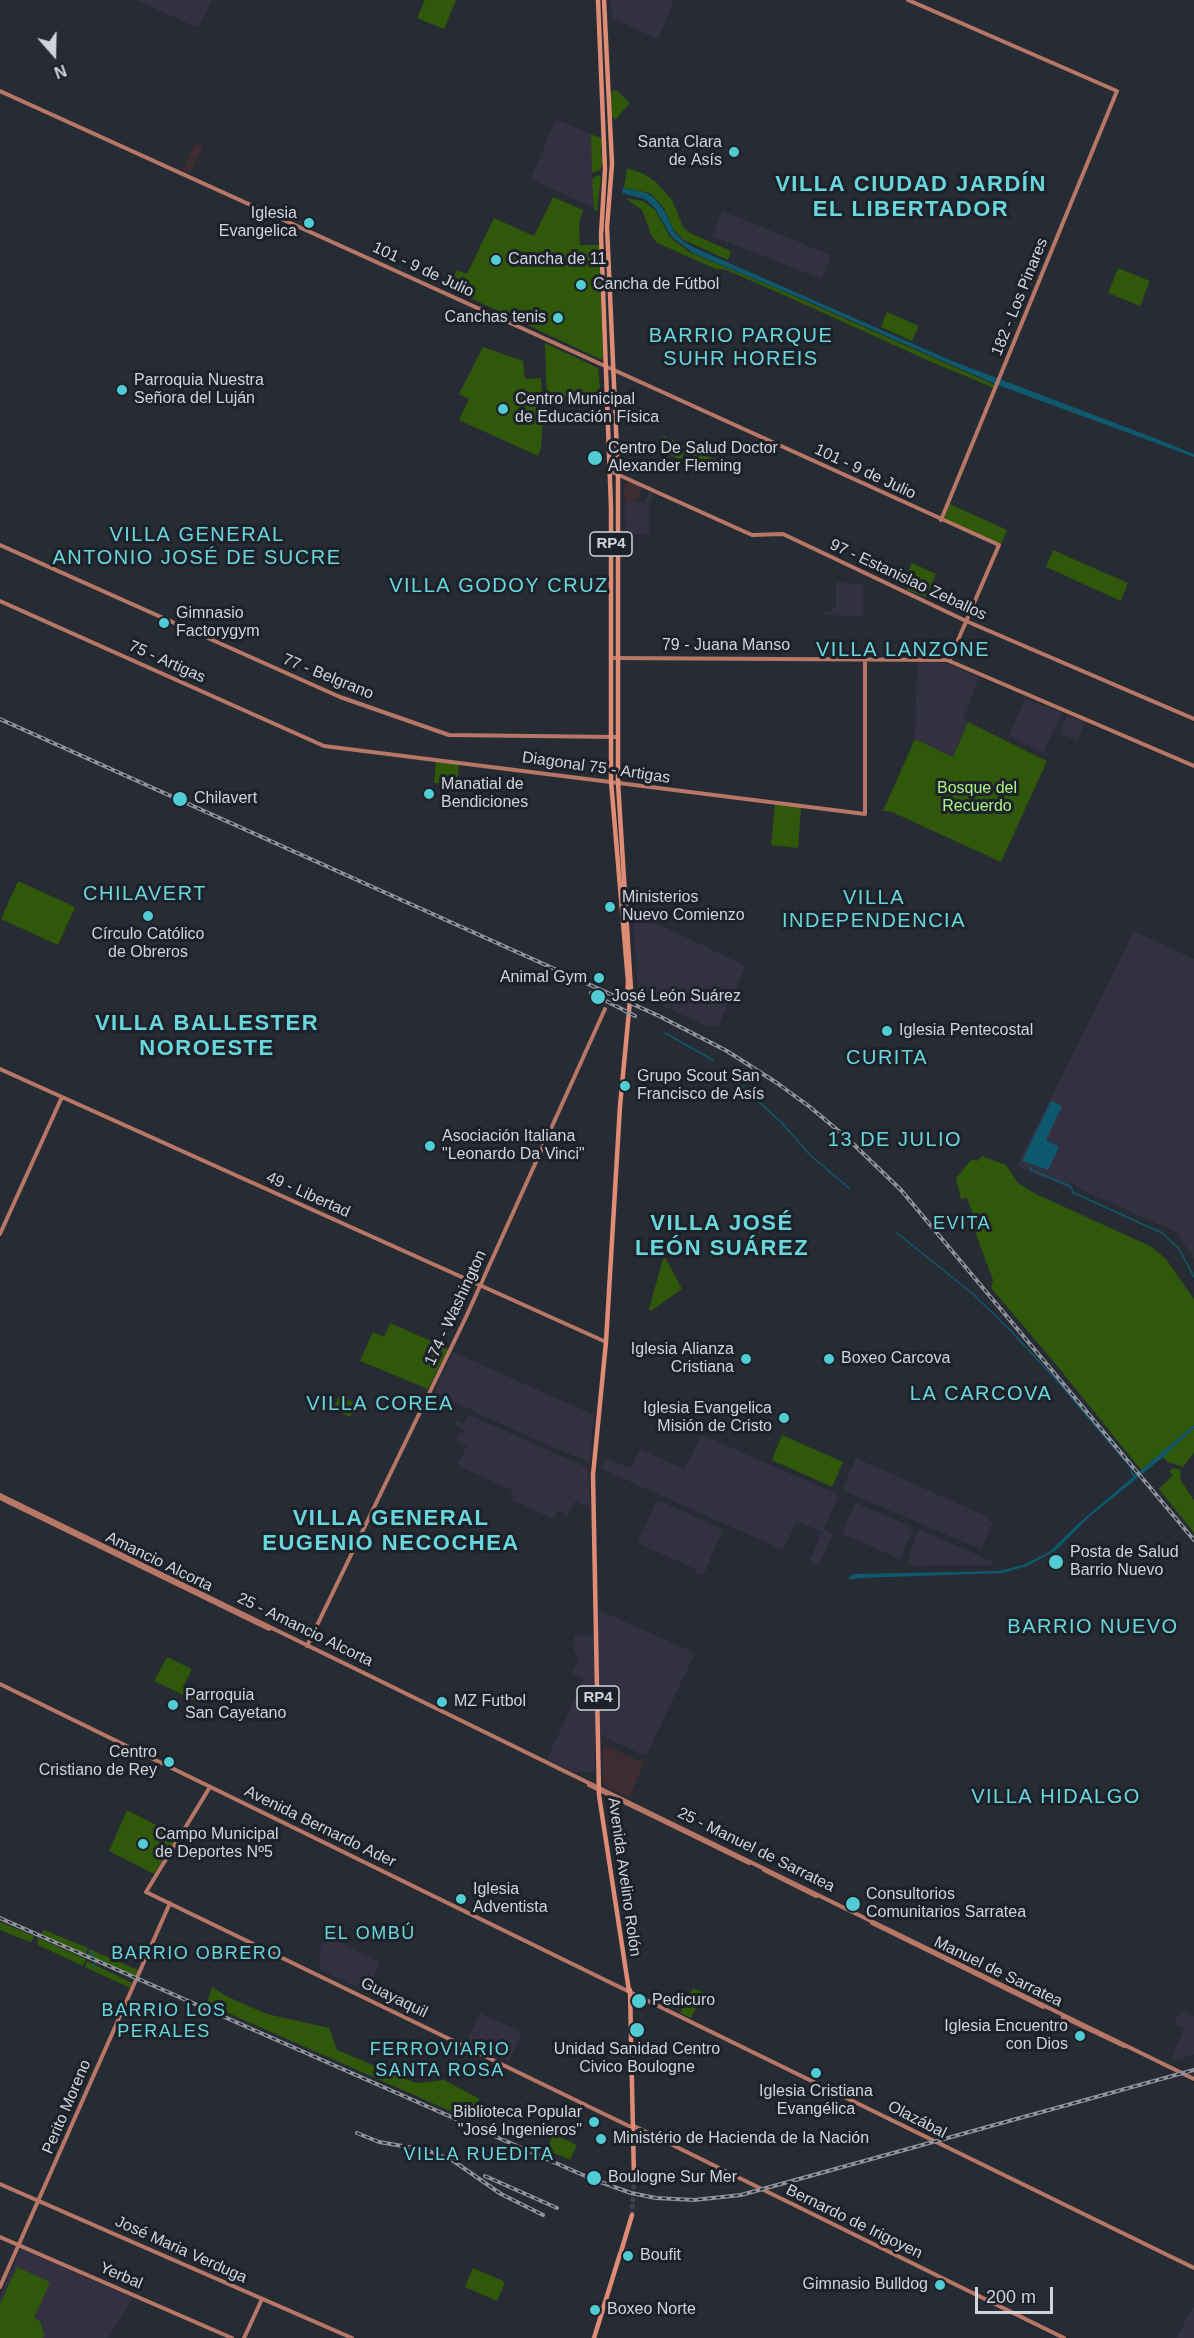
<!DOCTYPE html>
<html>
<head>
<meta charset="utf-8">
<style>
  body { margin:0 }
  #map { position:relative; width:1194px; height:2338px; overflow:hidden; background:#272b34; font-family:Arial,sans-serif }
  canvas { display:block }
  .north { position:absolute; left:24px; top:24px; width:60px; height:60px; -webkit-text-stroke:4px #1d212a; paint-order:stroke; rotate:160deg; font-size:16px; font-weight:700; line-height:24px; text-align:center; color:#d1d4da }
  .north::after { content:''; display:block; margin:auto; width:21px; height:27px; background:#d1d4da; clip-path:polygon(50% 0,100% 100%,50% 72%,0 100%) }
  .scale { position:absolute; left:975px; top:2287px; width:78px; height:27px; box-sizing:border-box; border:3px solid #d1d4da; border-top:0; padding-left:8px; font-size:18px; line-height:21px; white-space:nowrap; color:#d1d4da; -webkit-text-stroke:4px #1d212a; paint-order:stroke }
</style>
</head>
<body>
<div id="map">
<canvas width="1194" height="2338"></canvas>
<div class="north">N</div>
<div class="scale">200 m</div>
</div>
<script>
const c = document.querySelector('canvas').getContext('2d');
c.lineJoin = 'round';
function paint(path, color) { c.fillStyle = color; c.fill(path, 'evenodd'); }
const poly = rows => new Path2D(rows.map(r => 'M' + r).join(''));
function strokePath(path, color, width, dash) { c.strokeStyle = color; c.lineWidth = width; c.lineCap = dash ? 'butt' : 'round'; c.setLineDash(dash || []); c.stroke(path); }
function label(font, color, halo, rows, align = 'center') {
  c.font = font + ' Arial,sans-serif'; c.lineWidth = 6; c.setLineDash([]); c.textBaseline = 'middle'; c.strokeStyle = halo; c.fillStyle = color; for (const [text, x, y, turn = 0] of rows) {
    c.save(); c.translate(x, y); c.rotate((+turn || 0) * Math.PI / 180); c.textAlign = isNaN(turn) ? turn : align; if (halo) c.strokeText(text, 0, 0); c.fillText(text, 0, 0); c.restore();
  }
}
const commercial = poly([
  [195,143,203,146,190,173,183,170],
  [631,483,642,488,637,501,625,502,624,484],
  [603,1745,644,1763,629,1798,603,1785]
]);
const industrial = poly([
  [136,0,212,0,198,28],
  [611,0,674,0,658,39,612,18],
  [556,119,591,134,594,208,533,180,531,177],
  [722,211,831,255,822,279,712,236],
  [650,492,654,495,649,505,649,534,626,535,625,502,645,502],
  [836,582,863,584,863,614,861,616,824,615,824,612,831,612,832,608,836,608],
  [917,662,946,663,979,678,963,720,968,722,953,757,915,739],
  [1025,698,1062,713,1043,753,1009,736],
  [1067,715,1085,722,1077,741,1060,733],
  [632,912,746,966,718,1026,709,1027,639,995],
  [1134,931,1194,959,1194,1259,1176,1232,1080,1189,1072,1183,1068,1188,1017,1166],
  [453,1352,594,1415,590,1461,588,1462,544,1443,544,1441,541,1442,434,1393],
  [469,1415,588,1468,590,1508,575,1501,568,1516,558,1511,554,1519,510,1499,513,1491,457,1465,467,1446,456,1441,460,1431,464,1433,465,1430,455,1425,456,1421,464,1424],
  [702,1435,839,1495,824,1529,833,1534,819,1565,809,1562,822,1532,797,1521,783,1550,602,1469,606,1458,631,1468,640,1449,684,1469],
  [856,1458,988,1517,988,1520,993,1523,981,1549,842,1490],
  [657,1500,723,1529,703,1576,695,1572,696,1569,637,1543],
  [855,1503,910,1526,913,1529,900,1559,843,1534,842,1532],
  [921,1530,993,1562,993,1565,913,1566,906,1563,918,1531],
  [601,1611,695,1653,646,1756,595,1733,594,1772,574,1772,547,1759,584,1679,571,1673,579,1659,574,1650,574,1635,598,1636,597,1613],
  [323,1934,380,1962,367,1992,319,1969],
  [1183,2011,1194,2016,1194,2055,1170,2062,1184,2028,1174,2023,1179,2012],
  [480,2013,522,2032,509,2062,468,2043,467,2040],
  [21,2249,133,2298,108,2338,0,2338,0,2296],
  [1192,2307,1194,2308,1194,2338,1177,2338]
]);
const green = poly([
  [425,0,456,0,444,29,417,18],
  [614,90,617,91,630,103,615,120,611,115,611,93],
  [591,134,602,139,601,153,603,163,600,170,592,173],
  [627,168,644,174,656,182,672,200,683,227,690,233,731,251,728,260,684,240,673,229,664,208,650,193,624,188],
  [598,175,601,176,597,211,594,210,592,179],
  [553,197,583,210,579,223,580,245,599,245,603,357,602,360,449,288,457,270,467,274,494,218,534,236],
  [625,198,643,201,655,210,670,237,689,252,778,289,995,385,994,388,927,360,777,292,726,270,716,269,657,243,652,237,642,210],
  [1118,268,1150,281,1140,306,1108,293],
  [887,312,919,326,912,341,881,327],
  [545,343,598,368,601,401,573,398,573,403,547,404],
  [483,347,523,361,525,379,541,378,543,421,541,447,538,456,459,420,469,399,459,394],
  [664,436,687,447,681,460,658,449],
  [693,451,717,460,711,473,688,463],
  [950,504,1007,530,1001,545,944,519],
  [1053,550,1128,583,1121,601,1046,567],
  [912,563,936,574,926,597,907,590,911,580,906,577],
  [968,722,1047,761,1001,862,892,812,883,811,915,739,953,757],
  [436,761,459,764,457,785,434,783],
  [775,804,801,807,798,848,771,845],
  [18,881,75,907,58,945,1,919],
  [982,1156,1006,1165,1018,1183,1036,1194,1152,1247,1166,1259,1194,1299,1194,1425,1141,1470,1054,1362,991,1288,993,1280,974,1229,972,1211,967,1198,961,1199,956,1178,972,1159,977,1161],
  [664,1255,682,1289,651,1311,649,1309],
  [390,1323,447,1348,448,1350,428,1389,360,1361,373,1332,384,1337],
  [339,1396,356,1404,350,1417,333,1409],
  [1194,1428,1194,1453,1183,1467,1168,1462,1163,1457],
  [782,1435,843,1462,832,1487,772,1460],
  [1174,1468,1180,1470,1181,1481,1194,1500,1194,1533,1159,1489,1173,1475,1169,1471],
  [167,1657,192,1669,183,1687,203,1697,200,1703,154,1681],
  [127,1810,178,1836,154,1874,109,1851],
  [0,1922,34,1936,32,1941,30,1942,0,1930],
  [44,1930,88,1948,86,1954,88,1955,89,1949,138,1970,136,1976,40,1935],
  [38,1938,86,1959,83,1966,38,1945],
  [87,1961,132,1983,130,1988,85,1967],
  [212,1987,228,1997,267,2014,329,2028,337,2050,416,2083,444,2080,480,2099,465,2117,439,2106,228,2013,202,2006,208,2000],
  [693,1988,704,1993,691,2018,680,2013],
  [553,2134,577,2145,570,2160,547,2150],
  [17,2267,50,2282,34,2318,40,2321,44,2335,43,2338,0,2338,0,2304],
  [473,2268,505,2282,497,2301,465,2287]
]);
const water = poly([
  [623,188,647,193,654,198,665,212,674,232,684,242,695,248,952,361,1157,439,1194,454,1194,457,995,384,805,300,693,253,671,236,655,208,645,199,622,193],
  [1051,1101,1062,1106,1046,1140,1059,1147,1048,1170,1022,1161],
  [1194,1425,1194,1428,1163,1457,1088,1518,1055,1551,1027,1566,1003,1573,860,1578,848,1580,851,1575,856,1574,999,1571,1023,1565,1049,1552,1079,1523]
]);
const stream = poly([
  [665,1033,713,1060],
  [734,1079,782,1123,810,1155,849,1188],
  [1031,1167,1031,1170,1070,1186,1073,1191],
  [1072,1192,1162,1233,1179,1249,1194,1277],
  [897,1233,973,1294,1010,1330,1060,1384,1131,1468,1132,1474,1136,1476],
  [90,1951,90,1950],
  [90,1952,96,1960,93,1967]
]);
const primaryTunnel = poly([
  [632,2215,634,2179]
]);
const secondary = poly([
  [908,0,1117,91,941,520],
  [0,91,999,545,949,661],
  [610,471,752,535,783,534,966,621,1194,719],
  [0,545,340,697,449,735,617,737],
  [0,601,324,746,865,814,865,659],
  [611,658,947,660,1194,766],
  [0,1069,606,1342],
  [0,1234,62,1097],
  [0,1495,1194,2079],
  [0,1498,269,1629],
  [307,1646,466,1317,605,1009],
  [0,1684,1194,2268],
  [589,1785,749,1863],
  [210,1787,146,1892,631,2127],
  [764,1870,816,1896],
  [872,1923,1043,2007],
  [1063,2017,1124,2046],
  [634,2126,1064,2338],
  [0,2184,352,2338],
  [0,2237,232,2338],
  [0,2287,170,1903],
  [244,2338,262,2299]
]);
const primary = poly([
  [598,0,605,169,601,235,611,508,611,781,628,981,627,1001],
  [604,0,612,164,607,227,618,475,618,783,631,990,620,1106,606,1342,593,1475,599,1795,629,1991],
  [630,1990,634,2179],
  [620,2255,632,2215],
  [594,2338,620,2254]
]);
const rail = poly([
  [0,719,659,1016,727,1051,777,1083,810,1107,847,1138,901,1190,1194,1540],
  [591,993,635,1016],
  [0,1918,592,2179,631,2193,656,2198,694,2200,741,2195,1194,2070],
  [357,2133,379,2142,426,2150,452,2160,501,2194,543,2215],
  [485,2176,557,2208]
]);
const markers = [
  [734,152,6,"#51ccd3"],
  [309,223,6,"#51ccd3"],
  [496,260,6,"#51ccd3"],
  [581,285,6,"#51ccd3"],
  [558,318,6,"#51ccd3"],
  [122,390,6,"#51ccd3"],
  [503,409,6,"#51ccd3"],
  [595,458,8,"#51ccd3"],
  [164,623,6,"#51ccd3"],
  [429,794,6,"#51ccd3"],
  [180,799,8,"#51ccd3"],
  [610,907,6,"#51ccd3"],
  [148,916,6,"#51ccd3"],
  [599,978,6,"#51ccd3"],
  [598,997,8,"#51ccd3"],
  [887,1031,6,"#51ccd3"],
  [625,1086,6,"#51ccd3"],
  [430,1146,6,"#51ccd3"],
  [746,1359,6,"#51ccd3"],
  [829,1359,6,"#51ccd3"],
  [784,1418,6,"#51ccd3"],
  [1056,1562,8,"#51ccd3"],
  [442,1702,6,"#51ccd3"],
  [173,1705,6,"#51ccd3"],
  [169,1762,6,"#51ccd3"],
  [143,1844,6,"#51ccd3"],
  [461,1899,6,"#51ccd3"],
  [853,1904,8,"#51ccd3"],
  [639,2001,8,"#51ccd3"],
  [637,2030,8,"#51ccd3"],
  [1080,2036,6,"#51ccd3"],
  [816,2073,6,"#51ccd3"],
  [594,2122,6,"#51ccd3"],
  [601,2139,6,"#51ccd3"],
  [594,2178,8,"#51ccd3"],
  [628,2256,6,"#51ccd3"],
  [940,2285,6,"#51ccd3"],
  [595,2310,6,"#51ccd3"]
];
const shields = [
  [611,544,42],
  [598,1698,42]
];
const shieldNames = [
  ["RP4",611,544],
  ["RP4",598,1698]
];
const poiNames = [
  ["Santa Clara",722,143,"right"],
  ["de Asís",722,161,"right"],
  ["Iglesia",297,214,"right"],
  ["Evangelica",297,232,"right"],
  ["Cancha de 11",508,260],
  ["Cancha de Fútbol",593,285],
  ["Canchas tenis",546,318,"right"],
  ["Parroquia Nuestra",134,381],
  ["Señora del Luján",134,399],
  ["Centro Municipal",515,400],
  ["de Educación Física",515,418],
  ["Centro De Salud Doctor",608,449],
  ["Alexander Fleming",608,467],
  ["Gimnasio",176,614],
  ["Factorygym",176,632],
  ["Manatial de",441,785],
  ["Bendiciones",441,803],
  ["Chilavert",194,799],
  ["Ministerios",622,898],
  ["Nuevo Comienzo",622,916],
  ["Círculo Católico",148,935,"center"],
  ["de Obreros",148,953,"center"],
  ["Animal Gym",587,978,"right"],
  ["José León Suárez",612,997],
  ["Iglesia Pentecostal",899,1031],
  ["Grupo Scout San",637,1077],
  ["Francisco de Asís",637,1095],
  ["Asociación Italiana",442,1137],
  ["\"Leonardo Da Vinci\"",442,1155],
  ["Iglesia Alianza",734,1350,"right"],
  ["Cristiana",734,1368,"right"],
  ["Boxeo Carcova",841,1359],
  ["Iglesia Evangelica",772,1409,"right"],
  ["Misión de Cristo",772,1427,"right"],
  ["Posta de Salud",1070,1553],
  ["Barrio Nuevo",1070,1571],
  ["Parroquia",185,1696],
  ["San Cayetano",185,1714],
  ["MZ Futbol",454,1702],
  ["Centro",157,1753,"right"],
  ["Cristiano de Rey",157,1771,"right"],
  ["Campo Municipal",155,1835],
  ["de Deportes Nº5",155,1853],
  ["Iglesia",473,1890],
  ["Adventista",473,1908],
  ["Consultorios",866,1895],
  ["Comunitarios Sarratea",866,1913],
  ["Pedicuro",652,2001],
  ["Iglesia Encuentro",1068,2027,"right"],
  ["con Dios",1068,2045,"right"],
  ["Unidad Sanidad Centro",637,2050,"center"],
  ["Civico Boulogne",637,2068,"center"],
  ["Iglesia Cristiana",816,2092,"center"],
  ["Evangélica",816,2110,"center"],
  ["Biblioteca Popular",582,2113,"right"],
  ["\"José Ingenieros\"",582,2131,"right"],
  ["Ministério de Hacienda de la Nación",613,2139],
  ["Boulogne Sur Mer",608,2178],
  ["Boufit",640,2256],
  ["Gimnasio Bulldog",928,2285,"right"],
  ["Boxeo Norte",607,2310]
];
const streetNames = [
  ["101 - 9 de Julio",423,270,25],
  ["182 - Los Pinares",1020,297,-68],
  ["101 - 9 de Julio",865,472,25],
  ["97 - Estanislao Zeballos",908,580,25],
  ["79 - Juana Manso",726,646],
  ["75 - Artigas",167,662,24],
  ["77 - Belgrano",328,677,22],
  ["Diagonal 75 - Artigas",596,768,8],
  ["49 - Libertad",308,1195,24],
  ["174 - Washington",456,1308,-65],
  ["Amancio Alcorta",159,1562,26],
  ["25 - Amancio Alcorta",305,1630,26],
  ["Avenida Bernardo Ader",320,1827,26],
  ["25 - Manuel de Sarratea",756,1850,26],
  ["Avenida Avelino Rolón",624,1877,82],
  ["Manuel de Sarratea",998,1972,26],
  ["Guayaquil",394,1998,26],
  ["Perito Moreno",67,2107,-67],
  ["Olazábal",917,2120,27],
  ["Bernardo de Irigoyen",854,2222,26],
  ["José Maria Verduga",181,2250,24],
  ["Yerbal",121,2276,23]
];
const parkNames = [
  ["Bosque del",977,789],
  ["Recuerdo",977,807]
];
const neighbourhoodNames = [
  ["EVITA",962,1224],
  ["EL OMBÚ",370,1934],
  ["BARRIO OBRERO",197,1954],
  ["BARRIO LOS",164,2011],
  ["PERALES",164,2032],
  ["FERROVIARIO",440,2050],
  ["SANTA ROSA",440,2071],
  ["VILLA RUEDITA",479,2155]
];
const quarterNames = [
  ["BARRIO PARQUE",741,336],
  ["SUHR HOREIS",741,359],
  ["VILLA GENERAL",197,535],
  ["ANTONIO JOSÉ DE SUCRE",197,558],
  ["VILLA GODOY CRUZ",499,586],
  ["VILLA LANZONE",903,650],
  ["CHILAVERT",145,894],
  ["VILLA",874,898],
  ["INDEPENDENCIA",874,921],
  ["CURITA",887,1058],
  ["13 DE JULIO",895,1140],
  ["LA CARCOVA",981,1394],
  ["VILLA COREA",380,1404],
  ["BARRIO NUEVO",1093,1627],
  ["VILLA HIDALGO",1056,1797]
];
const districtNames = [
  ["VILLA CIUDAD JARDÍN",911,185],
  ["EL LIBERTADOR",911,210],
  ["VILLA BALLESTER",207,1024],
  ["NOROESTE",207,1049],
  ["VILLA JOSÉ",722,1224],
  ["LEÓN SUÁREZ",722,1249],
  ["VILLA GENERAL",391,1519],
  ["EUGENIO NECOCHEA",391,1544]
];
paint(commercial, '#3f2c33');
paint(industrial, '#333041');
paint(green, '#2f580a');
paint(water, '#0e596e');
strokePath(stream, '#0e596e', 1.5);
strokePath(primaryTunnel, '#40444d', 4.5, [4.5, 2]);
strokePath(secondary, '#b77766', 4);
strokePath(primary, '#de8c75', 4.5);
strokePath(rail, '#90939b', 4);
strokePath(rail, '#1d212a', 1.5, [4.5]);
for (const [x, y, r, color] of markers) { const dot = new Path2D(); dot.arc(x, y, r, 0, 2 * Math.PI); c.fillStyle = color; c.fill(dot); strokePath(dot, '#1d212a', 2); }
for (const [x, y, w] of shields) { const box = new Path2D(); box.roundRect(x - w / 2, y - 12, w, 24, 4.5); c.fillStyle = '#1d212a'; c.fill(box); strokePath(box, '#d1d4da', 1.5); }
label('bold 15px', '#d1d4da', null, shieldNames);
label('16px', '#d1d4da', '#1d212a', poiNames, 'left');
label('16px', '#d1d4da', '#1d212a', streetNames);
label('16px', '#aef184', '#1d212a', parkNames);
c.letterSpacing = '1.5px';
label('18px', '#69d6dc', '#1d212a', neighbourhoodNames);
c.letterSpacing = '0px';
c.letterSpacing = '1.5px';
label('20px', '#69d6dc', '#1d212a', quarterNames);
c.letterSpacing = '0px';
c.letterSpacing = '1.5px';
label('bold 22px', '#69d6dc', '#1d212a', districtNames);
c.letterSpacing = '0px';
</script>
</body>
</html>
